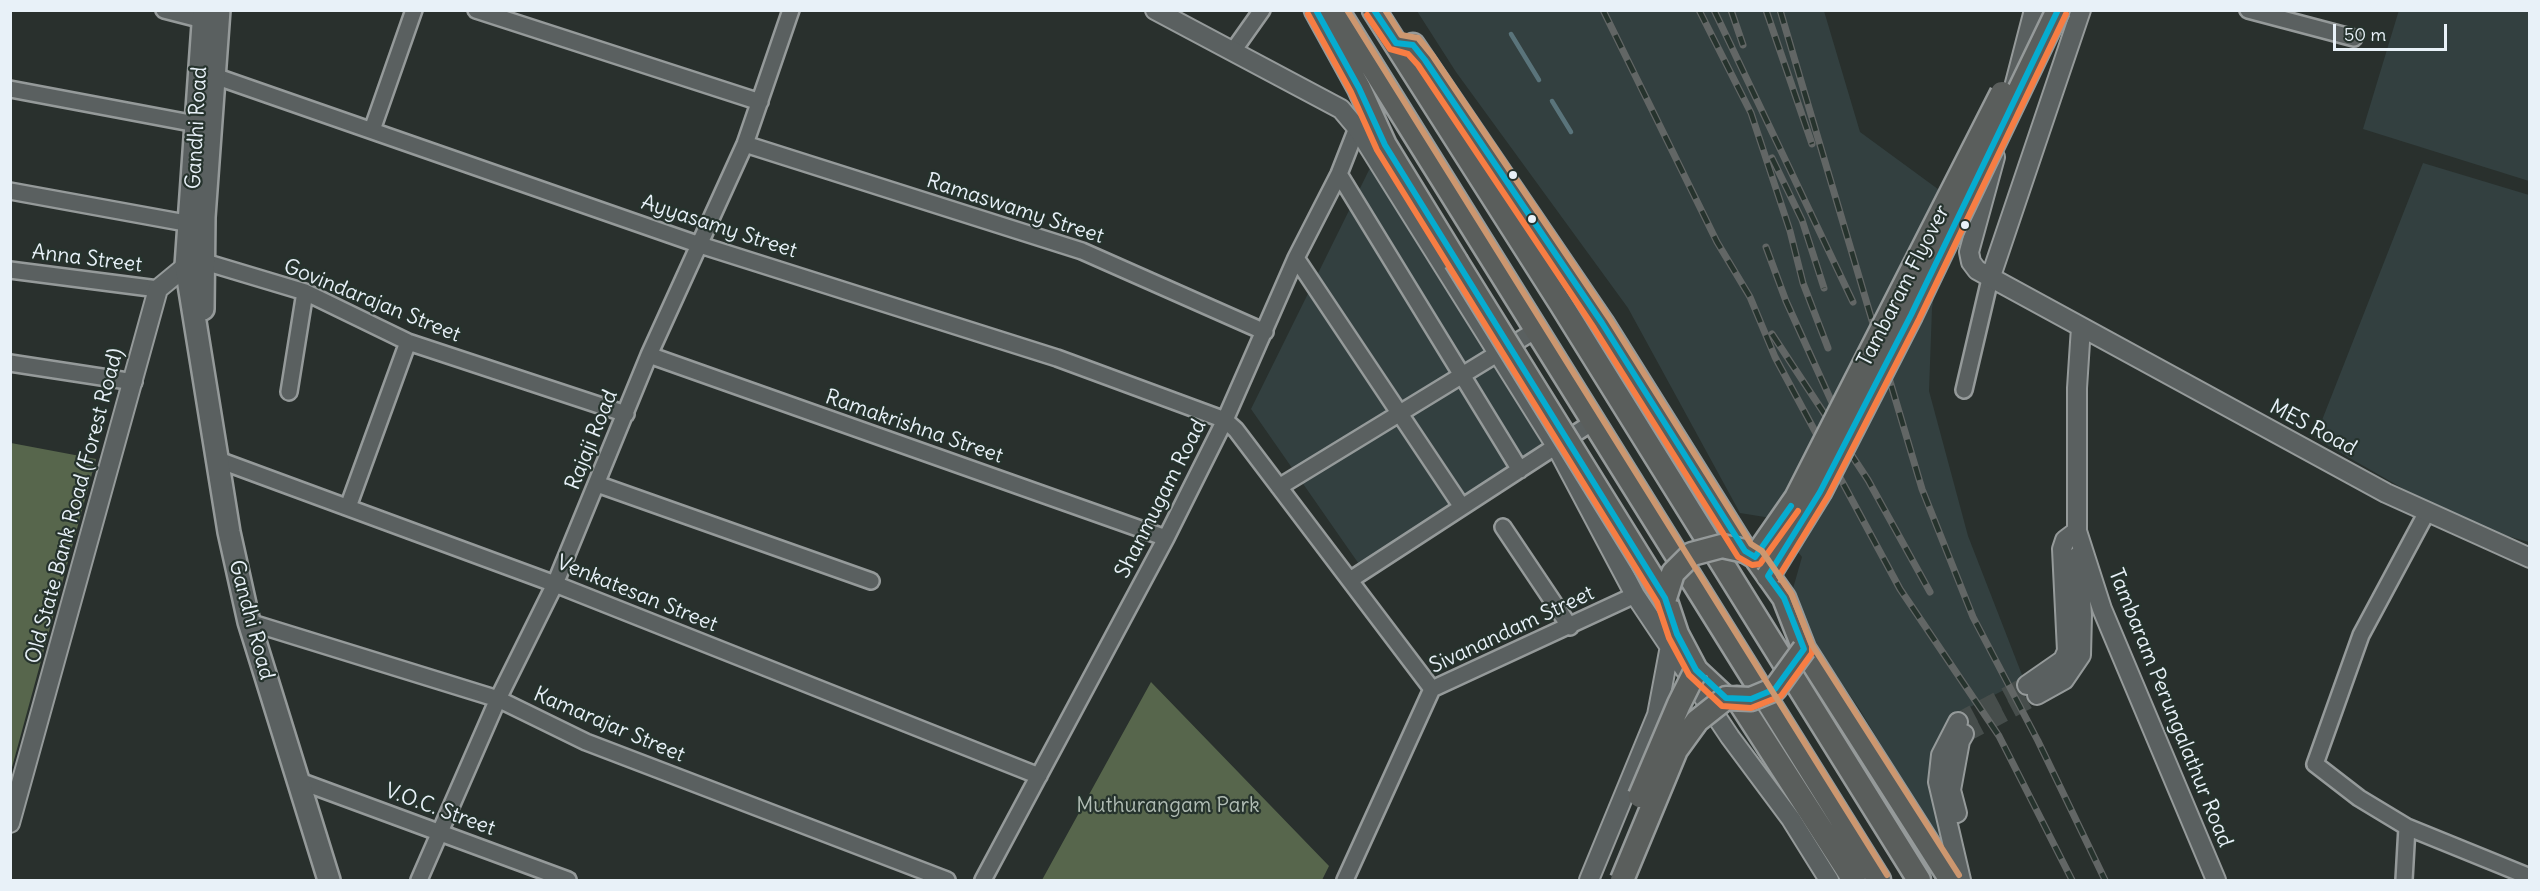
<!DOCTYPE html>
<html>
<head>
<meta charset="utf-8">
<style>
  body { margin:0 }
  #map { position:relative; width:2540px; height:891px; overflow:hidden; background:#29302d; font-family:Delius,sans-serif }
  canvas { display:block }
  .frame { position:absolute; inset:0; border:12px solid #e8f1f8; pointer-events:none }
  .scale { position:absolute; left:2333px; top:24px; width:114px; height:27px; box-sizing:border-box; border:3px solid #e8f1f8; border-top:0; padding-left:8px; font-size:18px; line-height:21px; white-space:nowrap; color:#e8f1f8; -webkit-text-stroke:4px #26332d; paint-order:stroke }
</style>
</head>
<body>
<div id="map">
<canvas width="2540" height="891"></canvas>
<div class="frame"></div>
<div class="scale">50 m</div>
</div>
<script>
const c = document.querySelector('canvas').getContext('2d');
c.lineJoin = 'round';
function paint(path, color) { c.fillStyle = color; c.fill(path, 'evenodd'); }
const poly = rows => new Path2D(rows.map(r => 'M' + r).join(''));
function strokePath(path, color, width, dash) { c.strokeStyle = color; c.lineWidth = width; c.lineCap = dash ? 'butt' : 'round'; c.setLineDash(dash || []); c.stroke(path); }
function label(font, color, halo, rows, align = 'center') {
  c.font = font + ' Delius,sans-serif'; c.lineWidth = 4.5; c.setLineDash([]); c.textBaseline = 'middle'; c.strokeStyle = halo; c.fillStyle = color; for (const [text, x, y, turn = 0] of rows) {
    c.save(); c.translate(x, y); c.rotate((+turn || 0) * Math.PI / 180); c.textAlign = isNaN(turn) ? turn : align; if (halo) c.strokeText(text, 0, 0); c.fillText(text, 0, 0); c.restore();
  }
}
const built = poly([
  [2399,10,2529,11,2529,181,2363,129],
  [1417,11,1824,11,1860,132,1961,206,1940,263,1932,308,1929,391,1968,536,2024,680,1958,713,1945,728,1936,761,1956,869,1860,710,1814,643,1792,592,1802,557,1771,518,1740,513,1628,308,1456,72],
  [2423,163,2529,195,2529,542,2489,531,2435,507,2315,438],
  [1371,166,1547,443,1361,567,1251,409]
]);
const green = poly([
  [11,443,96,459,11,771,10,443],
  [1151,682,1329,866,1322,880,1042,880]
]);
const stream = poly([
  [1511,34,1539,80],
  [1552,101,1571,132]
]);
const tertiaryTunnel = poly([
  [1958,722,2027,685],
  [1964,734,2037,695]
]);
const minor = poly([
  [164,10,203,20],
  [476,10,760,102],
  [2248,10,2354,38],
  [1233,51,1262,10],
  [206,73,697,244,1057,358,1225,420,1236,430,1432,689],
  [10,89,196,124],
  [372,130,414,10],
  [745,144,1082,251,1265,332],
  [1339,174,1520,470],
  [10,191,191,224],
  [1296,258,1462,507],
  [205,262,305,292,408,342,626,414],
  [10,270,158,289],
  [649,355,1166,538],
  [10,363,134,382],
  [1964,390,1990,279],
  [289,392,305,292],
  [216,459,555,584,1039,776],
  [597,484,871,581],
  [1279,487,1536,330],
  [348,507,408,342],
  [1503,527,1570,627],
  [1350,580,1593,422],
  [249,622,498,699,586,742,947,880],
  [297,780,568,880],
  [2407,827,2359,798,2315,764,2361,635,2427,512],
  [419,880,498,699,555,584,649,355,745,144,791,10],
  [983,880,1166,538,1225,420,1296,258,1339,174,1357,128],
  [1345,880,1432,689,1635,595],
  [2404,880,2407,827,2530,877]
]);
const tertiary = poly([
  [1155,10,1341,109,1357,128,1556,446,1635,595,1730,737,1791,819,1829,880],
  [2014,87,2034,10],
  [1995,157,1969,252,1971,262,1977,270,2386,493,2530,558],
  [1990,279,2081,10],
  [2081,327,2077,388,2077,531,2102,609,2216,880],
  [2027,685,2063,660,2067,651,2062,549,2065,540,2077,531],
  [2037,695,2064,680,2081,655,2082,615,2078,556],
  [1958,722,1941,755,1938,782,1961,880],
  [1957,813,1951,790,1960,741,1964,734],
  [10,823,158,289,186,266,197,263],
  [1589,880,1657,715,1670,646]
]);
const secondary = poly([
  [204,10,186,266,229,532,249,622,329,880],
  [203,309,204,217,219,10]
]);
const primary = poly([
  [1316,10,1359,88,1385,145,1456,261],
  [1337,10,1879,880],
  [1374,10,1561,304,1919,880],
  [1413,45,1602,323,1745,551,1755,557,1784,598,1804,649,1951,880],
  [1665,598,1677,634,1696,670,1726,698],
  [1737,698,1854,880]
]);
const rail = poly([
  [1603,10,1717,242,1750,297,1775,357,1900,589,1999,736,2072,880],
  [1699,10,1751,113,1790,231,1803,283,1828,348],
  [1714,10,1853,302],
  [1731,10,1743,45],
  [1766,10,1812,144],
  [1780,10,1922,489,1973,617,2038,741,2105,880],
  [1772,158,1802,220,1824,288],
  [1766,247,1786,301,1849,440],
  [1772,334,1868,480,1930,592]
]);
const primaryBridge = poly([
  [1456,261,1665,598],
  [1755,557,1796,498,2002,93],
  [1768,576,1820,492,1911,315,2058,10],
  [1665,598,1673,573,1692,554,1722,546,1745,551],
  [1640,796,1679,704,1696,670],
  [1622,880,1676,750,1697,721,1726,698,1751,699,1775,689,1804,649]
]);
const bus1 = poly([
  [1316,10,1359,88,1385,145,1665,598,1677,634,1696,670,1726,698,1751,699,1775,689,1804,649,1784,598,1768,576,1820,492,1911,315,2058,10],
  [1374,10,1396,43,1413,45,1425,60,1602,323,1745,551,1755,557,1791,506]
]);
const bus2 = poly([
  [1308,14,1351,92,1377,150,1657,602,1669,638,1689,675,1722,706,1751,708,1781,696,1812,653,1812,646,1792,595,1779,576,1828,496,1919,319,2066,14],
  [1367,15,1390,49,1408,54,1418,65,1594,328,1738,557,1752,565,1760,564,1798,511]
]);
const bus3 = poly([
  [1347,10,1887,875],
  [1385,10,1401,35,1418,38,1432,55,1609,318,1751,544,1762,551,1791,593,1812,645,1959,875]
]);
const markers = [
  [1513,175,5,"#e8f1f8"],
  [1532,219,5,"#e8f1f8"],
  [1965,225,5,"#e8f1f8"]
];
const streetNames = [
  ["Gandhi Road",197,128,-87],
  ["Ramaswamy Street",1015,209,18],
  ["Ayyasamy Street",719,227,18],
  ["Anna Street",87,259,7],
  ["Tambaram Flyover",1904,286,-63],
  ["Govindarajan Street",372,301,22],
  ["Ramakrishna Street",914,427,19],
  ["MES Road",2313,428,28],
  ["Rajaji Road",592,440,-68],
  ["Shanmugam Road",1161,499,-63],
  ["Old State Bank Road (Forest Road)",75,506,-75],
  ["Venkatesan Street",637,594,22],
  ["Gandhi Road",251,620,75],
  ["Sivanandam Street",1512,630,-25],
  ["Tambaram Perungalathur Road",2170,708,68],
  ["Kamarajar Street",609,725,23],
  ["V.O.C. Street",440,810,20]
];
const parkNames = [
  ["Muthurangam Park",1168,806]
];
paint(built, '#334040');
paint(green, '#57664c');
strokePath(stream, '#5a747b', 4.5);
strokePath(tertiaryTunnel, '#464d4b', 18, [18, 9]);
strokePath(minor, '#959a9a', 20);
strokePath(tertiary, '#959a9a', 22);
strokePath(secondary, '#959a9a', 26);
strokePath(primary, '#959a9a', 27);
strokePath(minor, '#5a6060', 15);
strokePath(tertiary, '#5a6060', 18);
strokePath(secondary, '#5a6060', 21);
strokePath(primary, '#5a5e5c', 22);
strokePath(rail, '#626665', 7);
strokePath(rail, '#26332d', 4.5, [14]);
strokePath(primaryBridge, '#959a9a', 27, []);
strokePath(primaryBridge, '#5a5e5c', 22);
strokePath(bus1, '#06acd0', 6);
strokePath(bus2, '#f77d43', 6);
strokePath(bus3, '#cd976f', 6);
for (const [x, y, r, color] of markers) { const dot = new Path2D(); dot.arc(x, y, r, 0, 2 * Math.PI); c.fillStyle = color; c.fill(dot); strokePath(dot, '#26332d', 2); }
label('21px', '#e8f1f8', '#26332d', streetNames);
label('21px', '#b1bdb5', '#26332d', parkNames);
</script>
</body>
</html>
